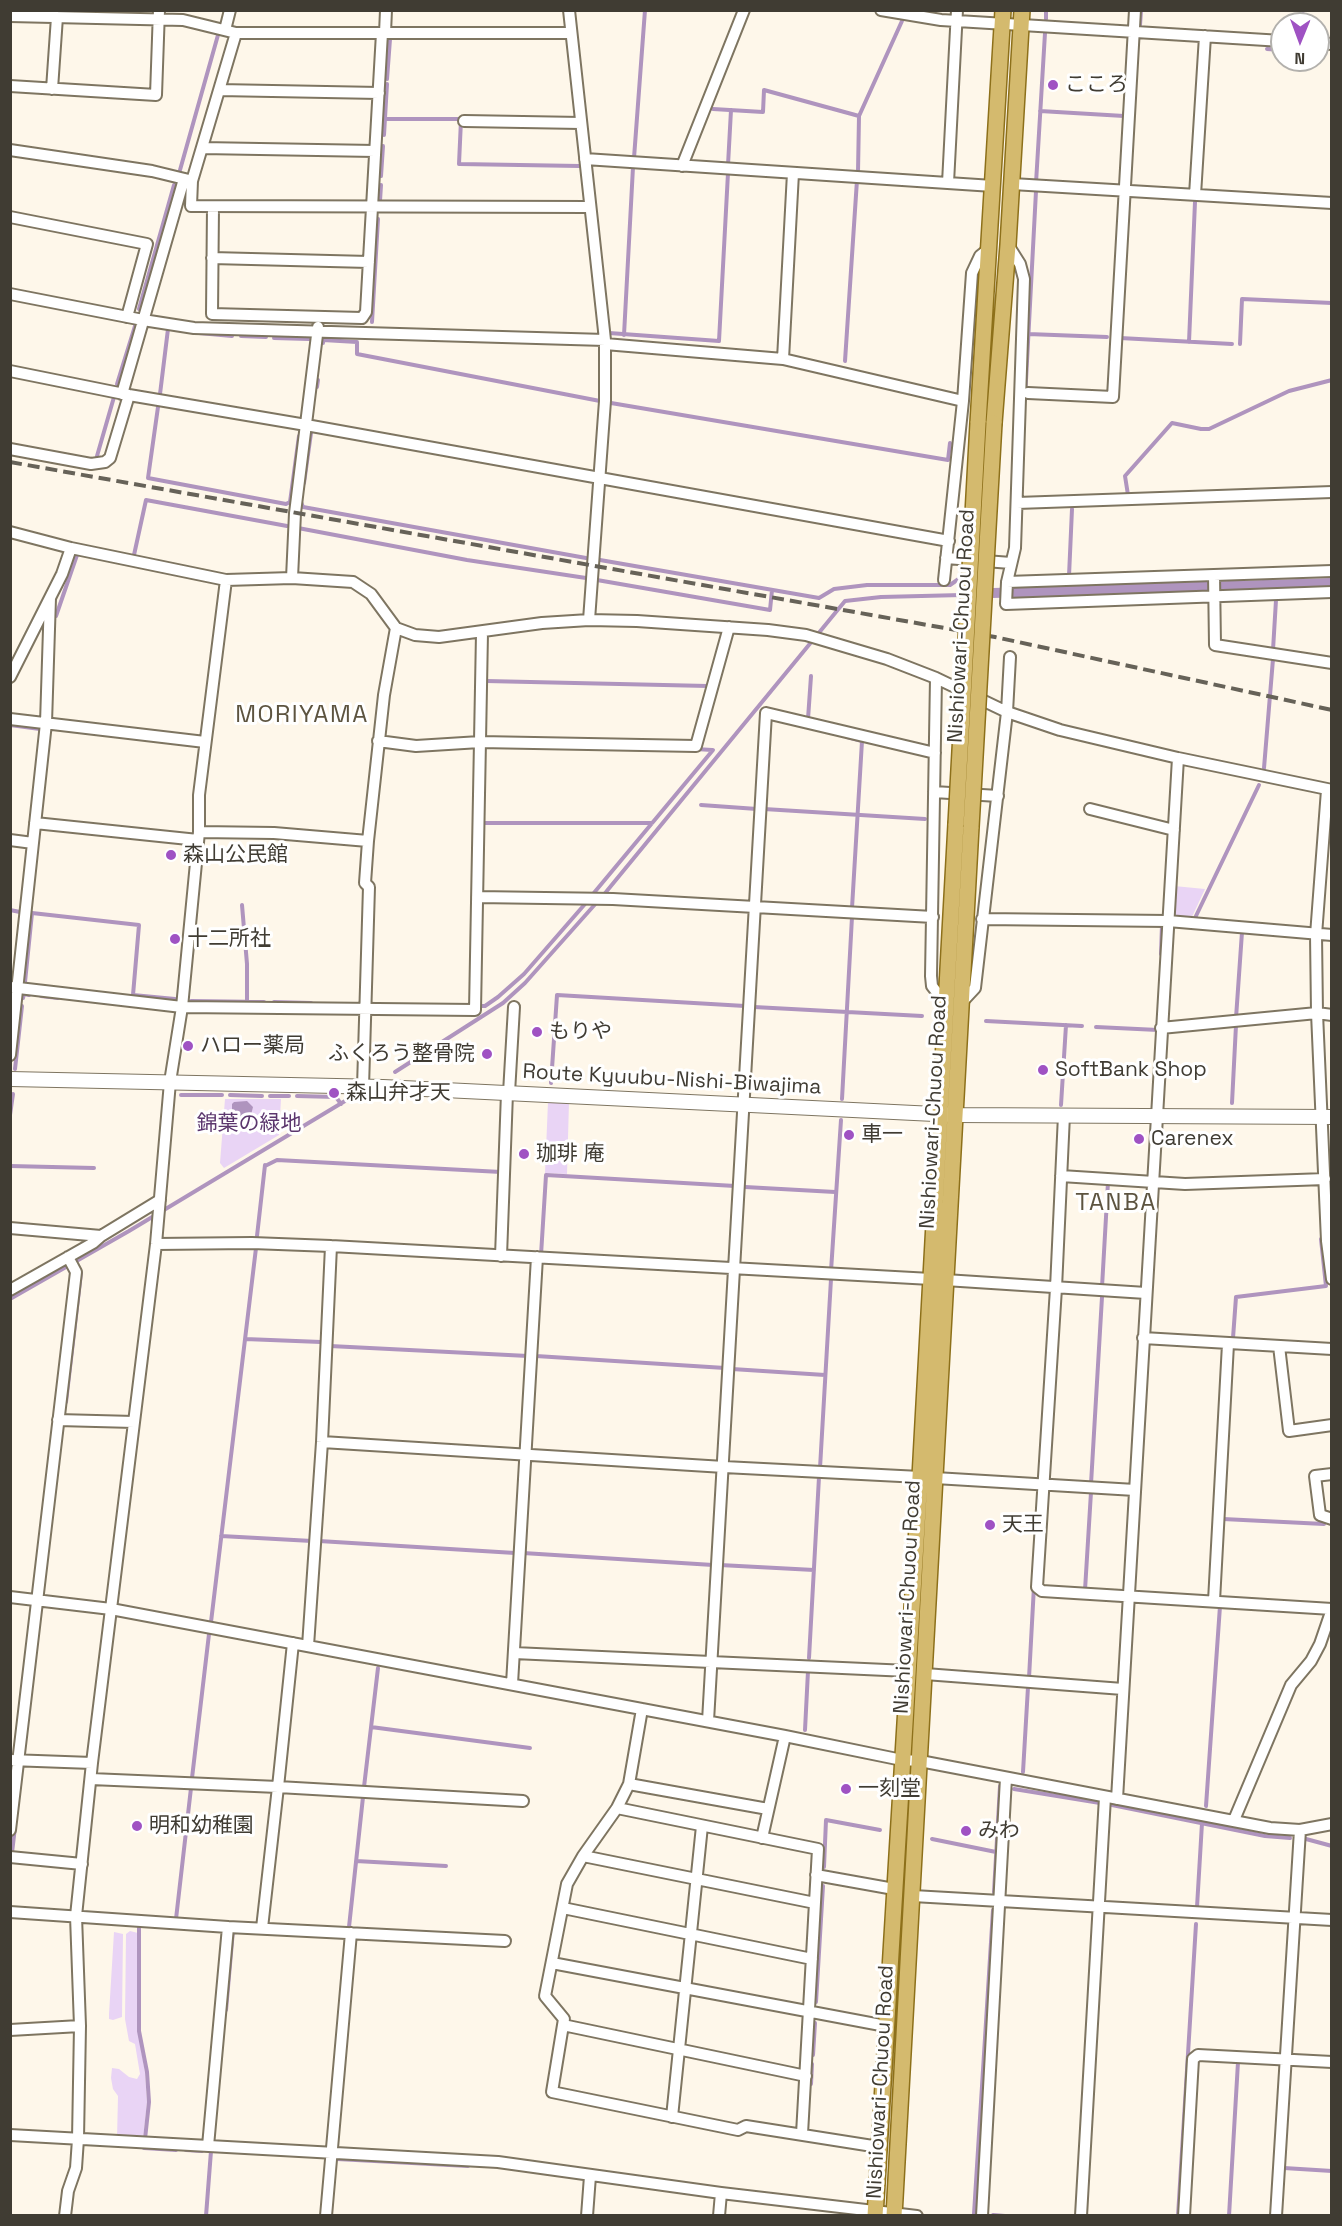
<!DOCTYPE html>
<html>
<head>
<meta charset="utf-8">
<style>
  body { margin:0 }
  #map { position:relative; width:1342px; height:2226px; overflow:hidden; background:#fef7ea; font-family:"Space Grotesk",sans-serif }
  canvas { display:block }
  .frame { position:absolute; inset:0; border:12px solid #403c33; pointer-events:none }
  .north { position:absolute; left:1270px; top:12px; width:60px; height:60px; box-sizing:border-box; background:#fff; border:2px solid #b3b1ad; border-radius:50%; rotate:181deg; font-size:16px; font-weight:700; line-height:24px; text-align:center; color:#403c33 }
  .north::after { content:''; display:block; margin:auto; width:21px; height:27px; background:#9f52c3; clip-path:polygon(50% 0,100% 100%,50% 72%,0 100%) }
</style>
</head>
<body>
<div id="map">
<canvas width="1342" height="2226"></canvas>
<div class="frame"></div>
<div class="north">N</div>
</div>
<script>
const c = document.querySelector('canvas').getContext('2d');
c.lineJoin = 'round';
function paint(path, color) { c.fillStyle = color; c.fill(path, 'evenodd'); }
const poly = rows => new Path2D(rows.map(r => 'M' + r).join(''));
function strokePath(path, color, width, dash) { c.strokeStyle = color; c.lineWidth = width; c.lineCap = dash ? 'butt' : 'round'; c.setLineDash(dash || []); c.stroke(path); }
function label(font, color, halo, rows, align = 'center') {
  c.font = font + ' "Space Grotesk","Noto Sans JP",sans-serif'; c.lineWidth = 6; c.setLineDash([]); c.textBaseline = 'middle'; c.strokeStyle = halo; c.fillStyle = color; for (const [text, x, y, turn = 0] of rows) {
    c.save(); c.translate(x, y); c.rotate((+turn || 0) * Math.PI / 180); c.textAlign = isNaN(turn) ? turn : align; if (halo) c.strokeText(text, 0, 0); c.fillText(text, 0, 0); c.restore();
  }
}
const green = poly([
  [1174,886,1205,889,1191,919,1173,917],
  [225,1099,281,1099,279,1135,224,1168,220,1163],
  [548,1102,569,1102,567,1174,545,1173],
  [130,1931,138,1933,138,2032,145,2072,147,2102,143,2140,117,2139,118,2096,113,2089,111,2078,112,2068,119,2069,129,2077,137,2079,140,2074,135,2044,129,2041,125,2019,126,1934],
  [114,1932,123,1934,122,2017,113,2020,109,2019,109,2014]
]);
const water = poly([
  [1331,578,1331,588,959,599,959,589],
  [247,1101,253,1107,251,1115,246,1118,234,1117,232,1114,232,1104,234,1102]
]);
const stream = poly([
  [1303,11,1303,10],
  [1046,19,1046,10],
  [1140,25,1141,10],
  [1267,49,1282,50],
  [387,79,390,39],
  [713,109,763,112,764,90,859,116],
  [1040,111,1124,116,1124,113],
  [385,119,464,119],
  [461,120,459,164,580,166],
  [384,135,387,84],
  [634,158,645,10],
  [728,165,731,110],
  [180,170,218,35],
  [858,172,859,116,902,21],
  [381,176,383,146],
  [1036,183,1045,33],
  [380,201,381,185],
  [139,309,174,185],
  [372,322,378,219],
  [199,333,232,336],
  [609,333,719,341,728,173],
  [1028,334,1107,337],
  [624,335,633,167],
  [241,336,266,337],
  [274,338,309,339],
  [1120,338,1232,344],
  [1189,342,1195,202],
  [323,343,323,340,357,342,357,354,600,401],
  [1240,344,1242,299,1332,303],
  [845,361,857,180],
  [117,384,135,326],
  [317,387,318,380],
  [160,394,168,329,171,329],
  [1025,399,1036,191],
  [611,403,948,460,950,443],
  [158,407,148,478,286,504,290,502,299,436],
  [97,456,114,397],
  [304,483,311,433],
  [1124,495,1128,495,1125,476,1172,423,1201,429,1209,429,1289,391,1332,380],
  [301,502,303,507,586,558],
  [298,528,467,560,586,578],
  [134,555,146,500,287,526],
  [600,560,819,598,834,589,867,585,950,585,960,578],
  [1069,576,1072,509],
  [597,580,770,610,772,590],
  [56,616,77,555],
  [1273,650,1276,600],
  [486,681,708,686],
  [808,719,811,676],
  [10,725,40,729],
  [847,737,862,741,852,908],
  [696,749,712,750],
  [1264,768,1273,659],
  [701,805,757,809],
  [764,809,925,819],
  [485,823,652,823],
  [593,894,713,750],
  [242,905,247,964,247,1002],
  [10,910,20,912],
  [1195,918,1259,785],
  [1161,954,1162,925],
  [25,982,32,913,139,925,133,995,175,999],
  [41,996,58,998],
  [23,998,24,994,29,995],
  [191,1001,264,1002],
  [274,1002,311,1003],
  [480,1006,485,1006,498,997,524,974,585,904],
  [754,1007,922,1016],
  [1236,1018,1242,932],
  [986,1021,1082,1026],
  [1096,1027,1158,1030,1158,1026],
  [15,1069,22,1006],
  [395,1072,503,1003,525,983,606,892,845,601,881,597,962,595],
  [551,1083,557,995,745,1006],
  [181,1095,222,1095],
  [230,1095,262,1096],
  [270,1096,289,1096],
  [297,1096,336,1097,341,1104],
  [842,1099,852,917],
  [1232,1103,1236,1025],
  [1061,1105,1066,1025],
  [10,1115,13,1094],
  [10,1166,94,1168],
  [265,1166,277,1160,501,1172],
  [745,1187,835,1192],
  [257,1236,265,1165],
  [541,1255,546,1175,735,1186],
  [831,1271,841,1120],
  [1102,1287,1108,1182],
  [10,1299,129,1231,350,1098],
  [1233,1338,1236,1297,1326,1286,1321,1239],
  [245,1339,321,1342],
  [330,1346,528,1356],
  [536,1353,536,1356,725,1368],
  [732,1369,825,1375],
  [66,1402,81,1273],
  [820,1468,831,1279],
  [1091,1484,1102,1297],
  [1223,1519,1324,1524],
  [221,1536,312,1541],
  [319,1541,515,1553],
  [523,1553,713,1565],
  [720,1565,814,1570],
  [1085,1590,1091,1492],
  [211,1622,256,1248],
  [809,1658,819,1477],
  [1029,1678,1034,1586],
  [371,1727,530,1748],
  [805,1730,808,1671],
  [1023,1772,1028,1687],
  [192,1778,209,1634],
  [364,1787,378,1668],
  [1014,1789,1100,1803],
  [1112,1805,1265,1836,1290,1838],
  [1206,1806,1220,1606],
  [932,1839,996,1852],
  [1306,1839,1332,1846],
  [15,1853,12,1853,15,1827],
  [356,1861,446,1866],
  [824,1867,826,1820,880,1830],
  [994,1892,1000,1786],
  [1197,1907,1202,1823],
  [176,1919,191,1788],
  [144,1926,139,1926,139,2031,147,2072,149,2102,145,2139],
  [349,1927,363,1797],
  [816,2002,823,1886],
  [226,2010,233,1930],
  [813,2055,815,2023],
  [811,2084,812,2064],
  [144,2148,176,2150],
  [186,2150,202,2151],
  [337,2159,468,2166],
  [1284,2168,1332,2171],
  [974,2214,993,1910],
  [993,2215,1005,2216],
  [206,2216,211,2151],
  [1178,2216,1196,1924],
  [1229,2216,1238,2062,1234,2062]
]);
const street = poly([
  [569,10,605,340,605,401,589,620],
  [881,10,941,20,1282,41],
  [10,16,183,20,236,33,570,33],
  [225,30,230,10],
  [236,33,192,181,191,206,589,207],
  [385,33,386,10],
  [1318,43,1332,44],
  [10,86,156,95,159,10],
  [52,89,57,17],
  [219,90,379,93],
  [464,121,581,123],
  [202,148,375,151],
  [10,150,152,171,189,180],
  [585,159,993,186],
  [682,166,744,10],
  [948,183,957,10],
  [1012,184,1332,203],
  [1195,195,1205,36],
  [213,207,212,314,362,318,366,312,382,33],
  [10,217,147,244,127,317],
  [1008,245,1020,264,1024,279,1015,548,1007,582,1006,604,1332,592],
  [212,258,369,262],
  [10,294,143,320,194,328,605,340],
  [605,344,783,359,963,401],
  [783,359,793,173],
  [10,371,129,395,306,425,949,541],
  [1028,393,1113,397,1135,10],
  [122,394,184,179],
  [10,449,91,464,105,462,110,458,129,395],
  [1017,503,1332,492],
  [10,532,71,548,226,580,292,578,353,582,371,594,396,628,415,635,439,637,542,623,589,620,637,621,768,630,806,635,887,659,936,678,1007,712,1060,730,1178,758,1332,790],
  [946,558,1011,563],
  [1214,575,1215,645,1332,663],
  [292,578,295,513,318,327],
  [944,580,963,401,972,273,980,256,990,248],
  [1007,582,1332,571],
  [10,677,62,574,71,548],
  [936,678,931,976,932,986,946,1004],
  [10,719,205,742],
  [378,741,416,746,480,742,696,746,729,627],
  [1327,790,1316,935,1317,1013,1327,1241,1332,1279],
  [934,792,998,796],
  [1090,809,1174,830],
  [35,823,198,840],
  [199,832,274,833,368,841],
  [10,840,33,843],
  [477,897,613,899,933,917],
  [982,919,1168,921,1332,935],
  [10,987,182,1007,475,1010,482,633],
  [961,1003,975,988,1007,712,1010,657],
  [1161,1028,1317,1013,1332,1015],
  [10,1055,46,723,50,598],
  [363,1087,369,887,365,883,368,841,384,695,396,628],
  [509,1093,514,1007],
  [1064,1115,1056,1288,1037,1587,1042,1591,1332,1609],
  [1061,1176,1185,1184,1325,1179],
  [10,1228,101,1236,160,1200],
  [156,1244,252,1243,331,1246,931,1279],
  [501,1256,507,1093],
  [945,1280,1146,1293],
  [10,1290,93,1243,101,1236],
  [1143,1338,1332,1349],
  [1279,1346,1289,1431,1332,1425],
  [58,1420,134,1422],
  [322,1442,724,1467,920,1477],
  [1332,1474,1315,1476,1320,1515,1332,1519],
  [935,1478,1135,1490],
  [10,1597,111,1609,785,1736,902,1760,920,1761,1270,1828,1300,1830,1332,1824],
  [1214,1601,1228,1344],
  [308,1646,322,1442,331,1246],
  [514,1653,908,1671],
  [925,1674,1123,1689],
  [512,1684,537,1257],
  [642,1709,629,1784,617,1808,583,1856,567,1884,545,1996,564,2019,552,2092,738,2130,746,2126,879,2147],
  [708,1721,766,713,935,753],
  [10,1760,92,1763],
  [91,1779,278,1787,293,1643],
  [629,1784,768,1809],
  [1117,1799,1178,758],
  [617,1808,818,1849,802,2134],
  [1234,1820,1291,1685,1311,1661,1320,1644,1332,1609],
  [10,1830,76,1272,68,1257],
  [762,1838,785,1736],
  [583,1856,815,1903],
  [10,1857,82,1864],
  [816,1875,894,1889],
  [913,1896,1332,1920],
  [563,1908,812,1959],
  [10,1912,228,1927,505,1941],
  [262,1928,278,1787,523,1801],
  [552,1963,886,2026],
  [563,2025,806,2076],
  [10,2030,80,2026],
  [672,2117,702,1826],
  [10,2135,498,2162,721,2193,917,2216],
  [208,2146,228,1927],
  [65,2216,68,2191,76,2168,78,2139,80,2026,76,1916,92,1763,156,1244,170,1082,182,1007,199,832,199,795,226,580],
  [326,2216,351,1933],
  [587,2216,590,2176],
  [719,2216,721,2193],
  [982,2216,1006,1778],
  [1081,2216,1105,1797],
  [1184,2216,1193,2059,1198,2055,1332,2062],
  [1276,2216,1300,1830]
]);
const secondary = poly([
  [10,1079,383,1087,955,1115,1332,1117]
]);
const primary = poly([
  [978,423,1003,10],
  [994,423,1008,245,1022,10],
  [875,2216,920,1477,956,824],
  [894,2216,971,827]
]);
const rail = poly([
  [10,462,995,637,1332,710]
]);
const primaryBridge = poly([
  [956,824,978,423],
  [971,827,994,423]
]);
const markers = [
  [1053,85,6,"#9f52c3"],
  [171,855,6,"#9f52c3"],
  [175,939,6,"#9f52c3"],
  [537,1032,6,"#9f52c3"],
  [188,1046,6,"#9f52c3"],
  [487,1054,6,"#9f52c3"],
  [1043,1070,6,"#9f52c3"],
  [334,1093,6,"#9f52c3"],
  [849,1135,6,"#9f52c3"],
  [1139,1139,6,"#9f52c3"],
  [524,1154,6,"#9f52c3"],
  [990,1525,6,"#9f52c3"],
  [846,1789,6,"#9f52c3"],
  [137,1826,6,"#9f52c3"],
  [966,1831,6,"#9f52c3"]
];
const poiNames = [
  ["こころ",1065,85],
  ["森山公民館",183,855],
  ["十二所社",187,939],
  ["もりや",549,1032],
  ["ハロー薬局",200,1046],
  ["ふくろう整骨院",475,1054,"right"],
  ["SoftBank Shop",1055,1070],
  ["森山弁才天",346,1093],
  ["車一",861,1135],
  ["Carenex",1151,1139],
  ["珈琲 庵",536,1154],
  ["天王",1002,1525],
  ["一刻堂",858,1789],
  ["明和幼稚園",149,1826],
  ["みわ",978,1831]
];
const streetNames = [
  ["Nishiowari-Chuou Road",962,626,-87],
  ["Route Kyuubu-Nishi-Biwajima",672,1080,3],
  ["Nishiowari-Chuou Road",934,1112,-87],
  ["Nishiowari-Chuou Road",908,1597,-87],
  ["Nishiowari-Chuou Road",881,2082,-87]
];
const parkNames = [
  ["錦葉の緑地",249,1124]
];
const quarterNames = [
  ["MORIYAMA",302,715],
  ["TANBA",1116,1203]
];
paint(green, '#e9d4f5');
paint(water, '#af94be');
strokePath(stream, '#af94be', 4);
strokePath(street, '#7e7561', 14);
strokePath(secondary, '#7e7561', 16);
strokePath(primary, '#8d701a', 18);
strokePath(street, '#fff', 10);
strokePath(secondary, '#fff', 14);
strokePath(primary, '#d4ba6e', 15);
strokePath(rail, '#666258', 4, [12, 6]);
strokePath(primaryBridge, '#8d701a', 18, []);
strokePath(primaryBridge, '#d4ba6e', 15);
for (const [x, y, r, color] of markers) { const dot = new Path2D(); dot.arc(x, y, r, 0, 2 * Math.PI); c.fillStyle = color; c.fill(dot); strokePath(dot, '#fff', 2); }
label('21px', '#403c33', '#fff', poiNames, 'left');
label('21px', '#403c33', '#fff', streetNames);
label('21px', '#5c376e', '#fff', parkNames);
c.letterSpacing = '1.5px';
label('24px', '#5d5440', '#fff', quarterNames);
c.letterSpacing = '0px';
</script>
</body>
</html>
